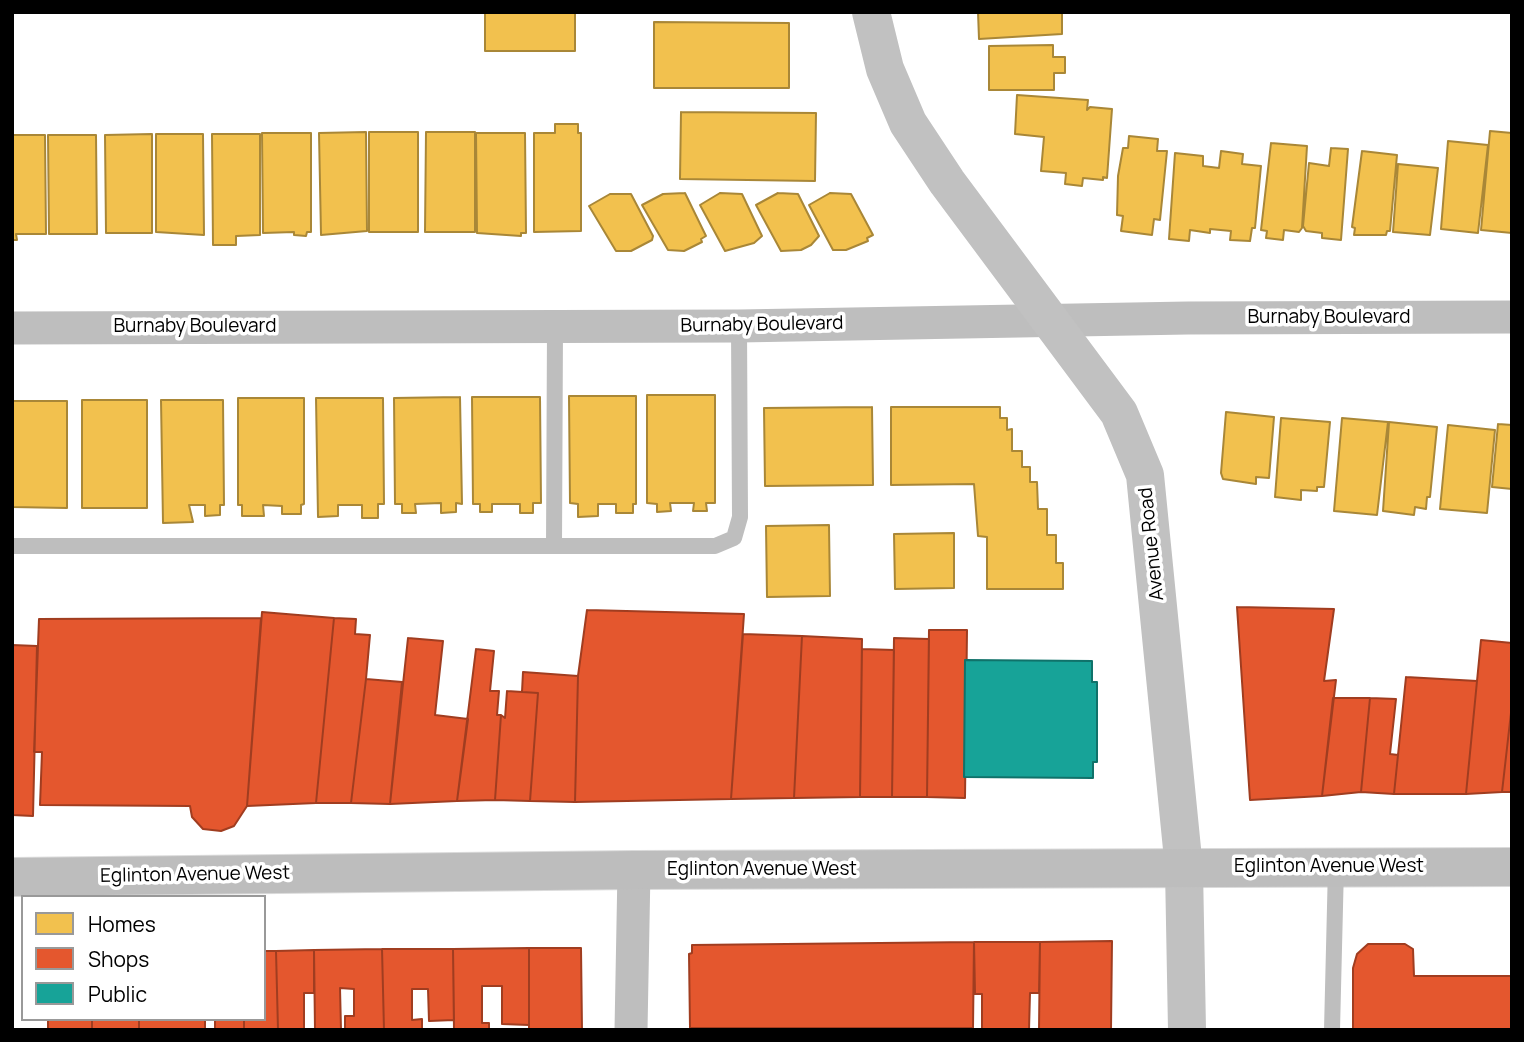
<!DOCTYPE html>
<html>
<head>
<meta charset="utf-8">
<style>
  body { margin:0 }
  #map { position:relative; width:1524px; height:1042px; overflow:hidden; background:#fff; font-family:Manrope,sans-serif }
  canvas { display:block }
  .frame { position:absolute; inset:0; border:14px solid #000; pointer-events:none }
  .legend { position:absolute; left:21px; top:895px; width:245px; height:126px; box-sizing:border-box; background:#fff; border:2px solid #999; margin:0; padding:9px 12px; list-style:none; font-size:21px; color:#000 }
  .legend li { display:flex; align-items:center; gap:14px; height:35px }
  .legend b { width:35px; border:2px solid #999 }
</style>
</head>
<body>
<div id="map">
<canvas width="1524" height="1042"></canvas>
<div class="frame"></div>
<ul class="legend">
<li><b style="height:19px;background:#f2c14e"></b>Homes</li>
<li><b style="height:19px;background:#e4572e"></b>Shops</li>
<li><b style="height:19px;background:#17a398"></b>Public</li>
</ul>
</div>
<script>
const c = document.querySelector('canvas').getContext('2d');
c.lineJoin = 'round';
function paint(path, color) { c.fillStyle = color; c.fill(path, 'evenodd'); }
const poly = rows => new Path2D(rows.map(r => 'M' + r).join(''));
function strokePath(path, color, width, dash) { c.strokeStyle = color; c.lineWidth = width; c.lineCap = dash ? 'butt' : 'round'; c.setLineDash(dash || []); c.stroke(path); }
function label(font, color, halo, rows, align = 'center') {
  c.font = font + ' Manrope,sans-serif'; c.lineWidth = 7; c.setLineDash([]); c.textBaseline = 'middle'; c.strokeStyle = halo; c.fillStyle = color; for (const [text, x, y, turn = 0] of rows) {
    c.save(); c.translate(x, y); c.rotate((+turn || 0) * Math.PI / 180); c.textAlign = isNaN(turn) ? turn : align; if (halo) c.strokeText(text, 0, 0); c.fillText(text, 0, 0); c.restore();
  }
}
const homes = poly([
  [485,12,575,12,575,51,485,51,485,12],
  [978,12,1062,12,1062,34,979,39,978,12],
  [654,22,789,23,789,88,654,88,654,22],
  [1053,45,1053,57,1065,57,1065,73,1054,73,1054,90,989,90,989,46,1053,45],
  [1017,95,1088,100,1087,110,1090,107,1112,109,1107,178,1103,177,1103,180,1083,178,1082,186,1065,184,1066,173,1041,171,1044,137,1015,134,1017,95],
  [681,112,816,113,815,181,680,179,681,112],
  [555,124,578,124,578,133,581,133,581,231,534,232,534,133,555,133,555,124],
  [1490,131,1512,133,1512,233,1481,230,1490,131],
  [366,132,367,231,321,235,319,133,366,132],
  [369,132,418,132,418,232,369,232,369,132],
  [426,132,475,132,475,232,425,232,426,132],
  [262,133,311,133,311,232,307,232,306,236,294,235,294,232,263,233,262,133],
  [476,133,525,133,526,233,521,233,521,236,477,233,476,133],
  [152,134,152,233,106,233,105,135,152,134],
  [156,134,203,134,204,235,156,232,156,134],
  [212,134,260,134,260,235,236,236,236,245,213,245,212,134],
  [12,135,45,135,46,234,16,234,17,240,12,240,12,135],
  [48,135,96,135,97,234,49,234,48,135],
  [1129,136,1158,139,1157,151,1167,151,1160,220,1154,219,1152,235,1121,231,1123,216,1117,215,1118,176,1123,148,1128,148,1129,136],
  [1448,141,1488,145,1478,233,1441,229,1448,141],
  [1271,143,1307,146,1302,228,1299,232,1284,230,1283,240,1266,238,1267,231,1261,230,1271,143],
  [1331,148,1348,149,1341,240,1322,238,1322,233,1306,231,1303,226,1309,163,1329,166,1331,148],
  [1221,151,1243,154,1242,164,1261,166,1255,228,1252,228,1250,241,1230,240,1231,231,1210,229,1210,233,1190,230,1189,241,1169,239,1175,153,1203,156,1203,166,1219,168,1221,151],
  [1362,151,1397,155,1390,231,1387,231,1386,235,1354,235,1355,228,1352,227,1362,151],
  [1398,164,1438,168,1430,235,1393,232,1398,164],
  [685,193,706,236,701,239,702,242,684,251,668,250,642,205,663,194,685,193],
  [720,193,742,194,762,236,754,243,725,251,700,205,720,193],
  [778,193,798,194,819,236,811,245,801,250,781,251,756,205,778,193],
  [830,193,851,194,873,235,867,238,868,241,846,250,833,250,809,205,830,193],
  [610,194,631,194,653,236,652,240,631,251,616,251,589,206,610,194],
  [647,395,715,395,715,503,706,503,707,511,693,511,694,503,670,503,671,511,657,512,657,504,647,503,647,395],
  [569,396,636,396,636,504,633,504,633,513,616,513,616,504,598,504,598,516,578,517,578,504,570,503,569,396],
  [460,397,462,504,456,503,456,512,441,513,441,503,415,504,416,513,402,513,402,504,395,504,394,398,460,397],
  [472,397,540,397,541,503,533,503,533,513,520,513,520,504,492,504,492,512,480,512,480,504,473,504,472,397],
  [238,398,304,398,304,504,301,505,301,514,282,514,282,506,263,505,264,516,242,516,242,505,238,505,238,398],
  [316,398,383,398,384,504,378,504,378,518,362,518,362,505,338,505,338,516,318,517,316,398],
  [82,400,147,400,147,508,82,508,82,400],
  [161,400,223,400,224,505,220,505,220,515,205,516,205,505,189,505,193,522,163,523,161,400],
  [12,401,67,401,67,508,12,507,12,401],
  [872,407,873,485,765,486,764,408,872,407],
  [891,407,1000,407,1000,418,1007,418,1007,430,1012,429,1012,451,1022,451,1022,467,1030,467,1030,482,1037,482,1038,509,1047,509,1047,535,1056,535,1056,563,1063,563,1063,589,987,589,987,537,978,536,974,484,891,485,891,407],
  [1226,412,1274,417,1269,478,1256,477,1256,484,1223,479,1221,473,1226,412],
  [1281,418,1330,422,1324,487,1317,487,1317,491,1301,490,1301,500,1275,497,1281,418],
  [1342,418,1388,422,1377,515,1334,511,1342,418],
  [1389,422,1437,427,1430,497,1427,497,1426,509,1415,507,1414,515,1383,511,1389,422],
  [1498,424,1512,425,1512,489,1492,487,1498,424],
  [1448,425,1495,430,1487,513,1440,509,1448,425],
  [829,525,830,596,767,597,766,526,829,525],
  [954,533,954,588,895,589,894,534,954,533]
]);
const shops = poly([
  [1237,607,1334,609,1324,681,1336,680,1322,796,1250,800,1237,607],
  [587,610,744,614,731,799,575,802,578,676,587,610],
  [262,612,334,618,316,803,247,806,262,612],
  [261,618,247,806,234,826,221,831,203,829,192,817,190,806,40,805,42,752,34,752,39,619,261,618],
  [334,618,356,619,355,634,370,635,366,679,351,803,316,803,334,618],
  [929,630,967,630,965,798,927,797,929,630],
  [743,634,802,636,794,798,731,799,743,634],
  [802,636,862,639,860,797,794,798,802,636],
  [408,638,443,641,435,715,468,719,457,801,390,804,408,638],
  [894,638,929,639,927,797,892,797,894,638],
  [1481,640,1512,643,1512,704,1502,792,1466,794,1481,640],
  [12,645,37,646,33,816,12,815,12,645],
  [476,649,494,651,490,691,499,691,497,715,501,715,495,800,457,801,476,649],
  [862,649,894,650,892,797,860,797,862,649],
  [523,672,578,676,575,802,530,801,538,693,522,692,523,672],
  [1406,677,1477,681,1466,794,1394,794,1406,677],
  [366,679,402,682,390,804,351,803,366,679],
  [507,691,538,693,530,801,495,800,501,715,505,718,507,691],
  [1333,698,1370,698,1361,792,1322,796,1333,698],
  [1370,698,1396,699,1390,754,1398,755,1394,794,1361,792,1370,698],
  [1512,704,1512,792,1502,792,1512,704],
  [1112,941,1111,1030,1039,1030,1040,942,1112,941],
  [974,942,1040,942,1039,993,1030,993,1029,1030,982,1030,982,994,975,994,974,942],
  [974,942,973,1028,690,1028,689,954,692,953,692,945,974,942],
  [1368,944,1405,944,1413,949,1414,976,1512,976,1512,1030,1353,1030,1353,968,1357,954,1368,944],
  [529,948,581,948,582,1030,529,1030,529,948],
  [529,948,529,1025,502,1024,502,986,482,986,482,1023,489,1023,489,1030,454,1030,453,949,529,948],
  [382,949,453,949,454,1020,429,1021,428,989,412,989,412,1020,422,1019,422,1030,384,1030,382,949],
  [382,949,384,1030,345,1030,345,1016,354,1016,354,989,340,988,341,1030,315,1030,314,950,382,949],
  [314,950,314,993,304,993,304,1030,278,1030,276,951,314,950],
  [264,951,276,951,278,1030,244,1030,244,1019,264,1019,264,951],
  [48,1019,92,1019,92,1030,48,1030,48,1019],
  [92,1019,139,1019,139,1030,92,1030,92,1019],
  [139,1019,205,1019,205,1030,139,1030,139,1019],
  [215,1019,244,1019,244,1030,215,1030,215,1019]
]);
const public = poly([
  [965,660,1092,661,1092,682,1097,682,1097,762,1093,762,1093,778,964,777,965,660]
]);
const lane = poly([
  [12,546,715,546,734,538,740,517,739,326],
  [554,546,555,327],
  [1332,1030,1336,866]
]);
const street = poly([
  [12,328,739,326,1188,318,1512,317],
  [631,1030,634,870]
]);
const secondary = poly([
  [871,12,885,69,908,123,947,182,1119,413,1145,475,1184,869,1187,1030]
]);
const primary = poly([
  [12,877,634,870,1512,867]
]);
const streetNames = [
  ["Burnaby Boulevard",1329,318],
  ["Burnaby Boulevard",762,325,-1],
  ["Burnaby Boulevard",195,327],
  ["Avenue Road",1152,544,-96],
  ["Eglinton Avenue West",1329,867],
  ["Eglinton Avenue West",762,870],
  ["Eglinton Avenue West",195,875,-1]
];
paint(homes, '#f2c14e');
strokePath(homes, '#a98737', 2);
paint(shops, '#e4572e');
strokePath(shops, '#a03d20', 2);
paint(public, '#17a398');
strokePath(public, '#10726a', 2);
strokePath(primary, '#dbdbdb', 40);
strokePath(lane, '#bebebe', 16);
strokePath(street, '#bebebe', 33);
strokePath(secondary, '#c1c1c1', 38);
strokePath(primary, '#bdbdbd', 38);
label('19px', '#000', '#fff', streetNames);
</script>
</body>
</html>
